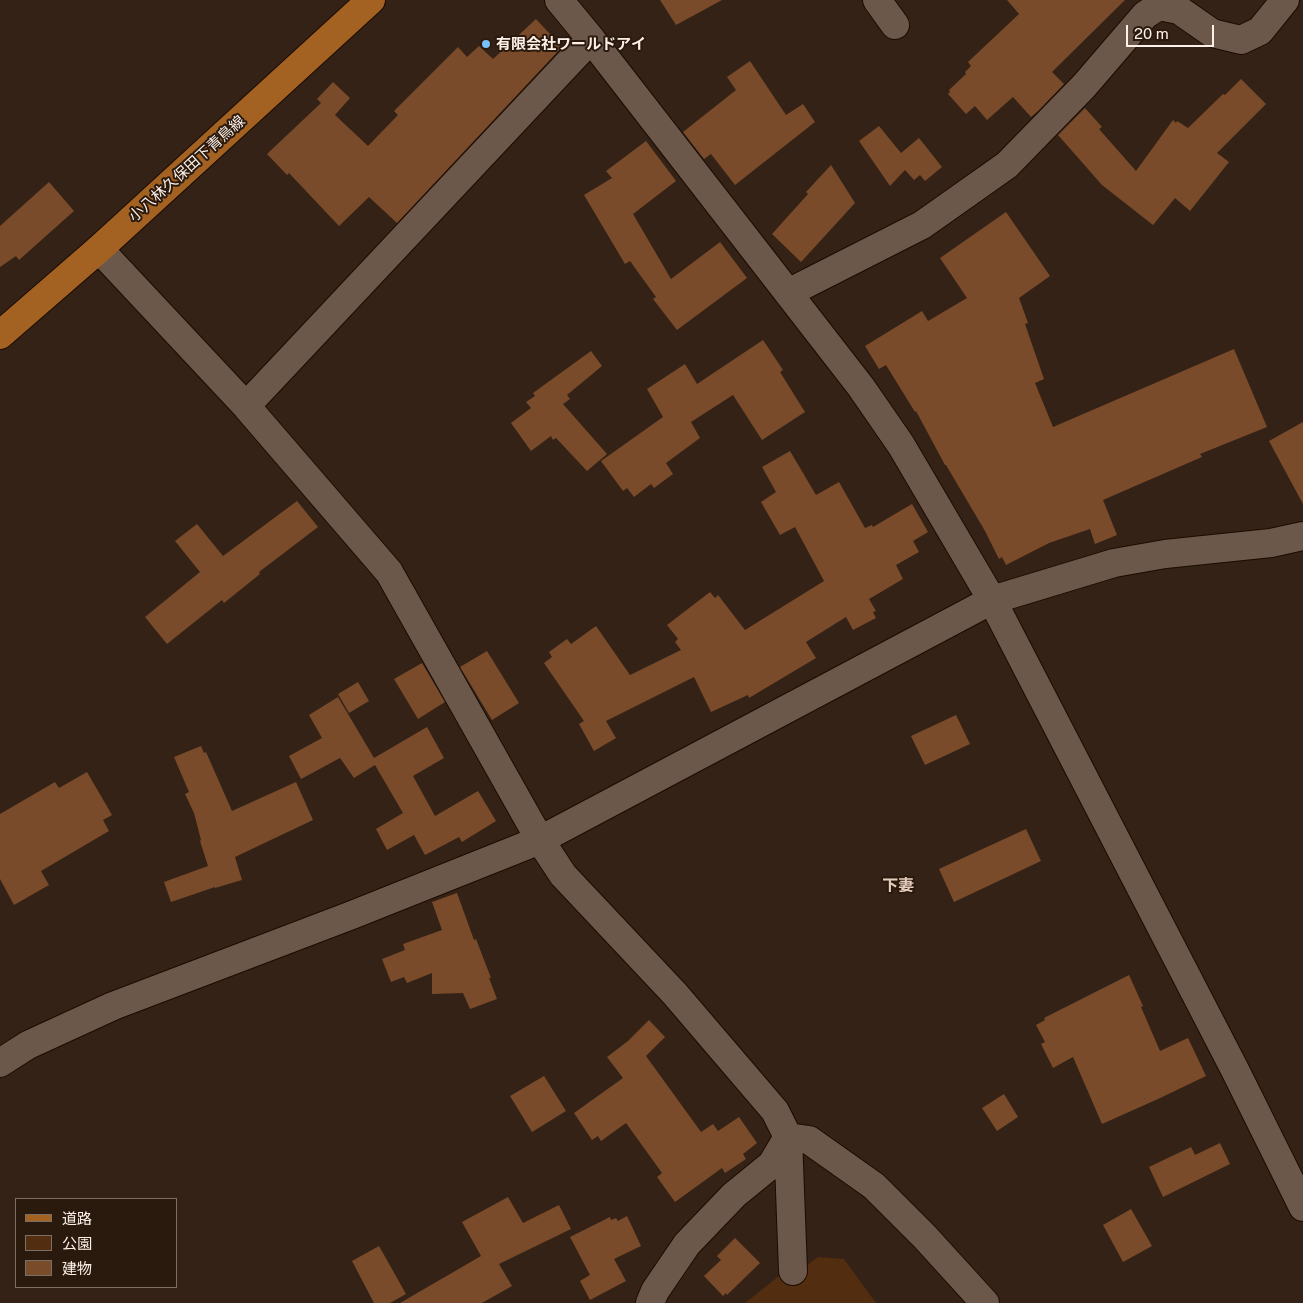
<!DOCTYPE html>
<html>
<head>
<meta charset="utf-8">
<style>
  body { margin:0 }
  #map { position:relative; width:1303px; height:1303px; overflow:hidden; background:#342216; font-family:"Public Sans","Noto Sans JP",sans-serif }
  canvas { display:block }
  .legend { position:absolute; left:15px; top:1198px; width:162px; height:90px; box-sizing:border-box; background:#2a190d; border:1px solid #7e6f65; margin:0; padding:6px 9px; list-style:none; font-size:15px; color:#fcf0e8 }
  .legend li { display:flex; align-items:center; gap:10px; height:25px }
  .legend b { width:25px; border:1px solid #7e6f65 }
  .scale { position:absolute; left:1126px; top:25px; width:88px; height:22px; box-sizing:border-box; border:2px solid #fcf0e8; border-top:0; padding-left:6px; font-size:15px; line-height:18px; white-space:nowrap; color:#fcf0e8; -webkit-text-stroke:4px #2a190d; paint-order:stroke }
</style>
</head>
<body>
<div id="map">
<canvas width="1303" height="1303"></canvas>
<ul class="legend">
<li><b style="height:6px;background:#a36222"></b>道路</li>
<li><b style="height:14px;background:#522d10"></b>公園</li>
<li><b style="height:14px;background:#794b2a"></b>建物</li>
</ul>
<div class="scale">20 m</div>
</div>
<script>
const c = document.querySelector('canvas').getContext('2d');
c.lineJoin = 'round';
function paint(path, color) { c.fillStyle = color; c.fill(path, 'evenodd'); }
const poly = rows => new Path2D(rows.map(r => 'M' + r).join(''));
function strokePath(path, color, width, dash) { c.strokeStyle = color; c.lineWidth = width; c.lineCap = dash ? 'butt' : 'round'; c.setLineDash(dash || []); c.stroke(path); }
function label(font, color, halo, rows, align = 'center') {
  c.font = font + ' "Public Sans","Noto Sans JP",sans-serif'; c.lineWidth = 4; c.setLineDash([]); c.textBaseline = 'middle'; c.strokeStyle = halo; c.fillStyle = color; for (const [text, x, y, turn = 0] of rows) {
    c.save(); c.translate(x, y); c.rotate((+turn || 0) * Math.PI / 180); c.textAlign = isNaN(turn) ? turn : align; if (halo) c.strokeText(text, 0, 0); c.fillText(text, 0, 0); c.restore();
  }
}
const green = poly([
  [818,1257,844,1259,876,1303,745,1303,784,1272,789,1278]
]);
const building = poly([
  [660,0,722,0,676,25],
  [1007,0,1125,0,1052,72,1064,84,1038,111,1031,117,1013,97,987,120,975,106,966,114,948,94,950,92,949,90,966,74,965,72,971,66,968,62,1019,14],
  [536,19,562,47,397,223,369,197,339,226,289,173,287,175,267,154,321,103,317,99,333,82,350,98,335,115,368,146,398,115,394,111,458,47,467,57,479,46,493,59],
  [750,61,786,115,803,104,815,122,735,185,711,154,704,159,683,132,736,90,727,77],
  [1241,79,1266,104,1217,153,1229,162,1190,211,1175,198,1153,225,1102,185,1058,135,1085,108,1102,127,1099,129,1136,171,1173,120,1176,123,1177,121,1188,128,1223,94,1225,95],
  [879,126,901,153,919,138,942,167,925,181,920,175,914,180,905,170,890,186,859,141],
  [646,141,676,181,633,214,671,279,720,242,747,278,677,330,653,299,656,297,630,261,625,264,584,195,612,178,606,171],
  [831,165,855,203,801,262,772,234,808,194,806,192],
  [49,182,74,211,19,260,16,256,0,267,0,226],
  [1006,212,1050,276,1019,298,1028,323,1025,324,1044,379,1035,383,1053,427,1234,349,1267,427,1200,454,1202,457,1103,500,1117,535,1095,544,1090,529,1049,543,1006,565,1002,557,999,559,985,531,946,465,945,465,916,411,915,412,886,365,879,369,865,346,922,311,928,321,967,298,940,258],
  [763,340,783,370,780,372,805,412,762,440,733,395,691,422,700,438,666,463,673,474,654,488,651,484,634,497,627,488,623,491,601,461,663,417,647,389,685,364,697,384],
  [591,351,602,366,567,395,570,399,563,404,607,454,587,471,556,438,553,440,551,436,531,451,511,423,531,408,526,402,535,396,533,393],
  [1303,422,1303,504,1269,441],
  [790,451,816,495,839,482,865,528,872,525,873,527,912,504,928,532,913,541,919,552,896,565,903,579,869,599,876,611,873,612,876,618,853,630,846,617,806,642,816,658,749,698,748,695,711,712,694,677,606,721,616,738,594,751,579,724,584,721,544,663,552,657,549,652,567,639,571,644,596,626,630,675,681,650,675,642,678,639,667,625,710,592,715,598,718,595,745,630,824,581,795,527,780,535,761,502,776,492,762,467],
  [297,501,318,527,259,572,260,574,224,603,222,600,167,644,145,617,200,572,175,541,197,524,223,556],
  [487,651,519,703,492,720,460,667],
  [422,663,445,702,418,719,394,679],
  [358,682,369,701,349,713,338,694],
  [338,697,374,758,427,727,444,758,413,776,435,816,478,791,496,821,462,842,459,837,425,855,414,835,387,850,376,829,403,813,375,765,354,778,340,758,301,779,289,756,322,738,309,715],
  [956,715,970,744,925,765,911,736],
  [201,746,204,753,206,752,232,811,296,782,313,820,235,857,242,880,215,888,215,887,171,902,164,882,208,866,200,841,201,840,194,813,185,794,189,792,174,757],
  [87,772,112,815,103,820,109,831,41,871,49,885,14,905,0,879,0,814,55,782,59,788],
  [1026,829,1041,861,954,902,939,869],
  [457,893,474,940,476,939,491,978,489,978,497,999,470,1009,463,993,432,994,432,973,407,983,404,977,391,982,382,959,405,950,403,944,442,930,432,902],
  [1129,975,1143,1006,1141,1007,1160,1051,1188,1038,1206,1076,1158,1099,1102,1124,1073,1057,1053,1068,1041,1044,1045,1042,1036,1025,1045,1020,1044,1018],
  [649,1020,665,1037,646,1056,701,1132,713,1124,718,1131,739,1117,757,1143,743,1154,746,1159,725,1173,722,1168,675,1202,657,1177,662,1173,626,1123,601,1141,598,1136,592,1140,574,1113,623,1078,607,1057,628,1041],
  [544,1076,566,1111,532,1132,510,1096],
  [1004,1094,1018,1117,997,1131,982,1108],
  [1220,1143,1230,1164,1163,1197,1149,1167,1191,1147,1195,1155],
  [508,1197,523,1223,559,1205,571,1229,499,1264,512,1286,482,1303,400,1303,481,1256,462,1222],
  [1131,1209,1152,1246,1123,1262,1103,1225],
  [627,1216,641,1246,614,1259,626,1281,590,1300,580,1281,590,1275,570,1237,610,1217,611,1220,616,1218,618,1221],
  [735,1238,760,1263,727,1295,726,1293,723,1296,704,1276,721,1260,717,1256],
  [379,1246,406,1294,390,1303,374,1303,352,1261]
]);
const minor = poly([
  [559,0,591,39,861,387,901,445,992,600,1235,1070,1303,1207],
  [877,0,895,25],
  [99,249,246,406,389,572,540,840,563,875,675,994,775,1111,788,1137,772,1164,734,1195,687,1244,655,1291,650,1303],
  [788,293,922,225,1007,165,1084,86,1145,15,1159,6,1179,10,1212,33,1241,40,1260,31,1285,0],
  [246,406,591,39],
  [0,1063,28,1045,113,1006,352,915,540,840,992,600,1114,563,1165,554,1271,543,1303,536],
  [793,1271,788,1137,809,1140,874,1186,925,1237,985,1303]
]);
const major = poly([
  [0,335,99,249,371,0]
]);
const markers = [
  [486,44,5,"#79bff8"]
];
const poiNames = [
  ["有限会社ワールドアイ",496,44]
];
const streetNames = [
  ["小八林久保田下青鳥線",187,169,-42]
];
const neighbourhoodNames = [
  ["下妻",898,886]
];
paint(green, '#522d10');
paint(building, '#794b2a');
strokePath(minor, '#1b0b02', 30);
strokePath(major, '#1b0b02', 30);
strokePath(minor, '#6c584a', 28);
strokePath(major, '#a36222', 28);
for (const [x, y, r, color] of markers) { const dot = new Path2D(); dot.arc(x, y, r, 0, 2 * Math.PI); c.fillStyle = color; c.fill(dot); strokePath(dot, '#2a190d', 2); }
label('bold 15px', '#fcf0e8', '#2a190d', poiNames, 'left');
label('15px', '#fcf0e8', '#2a190d', streetNames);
label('bold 16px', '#e5cdbe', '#2a190d', neighbourhoodNames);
</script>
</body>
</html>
